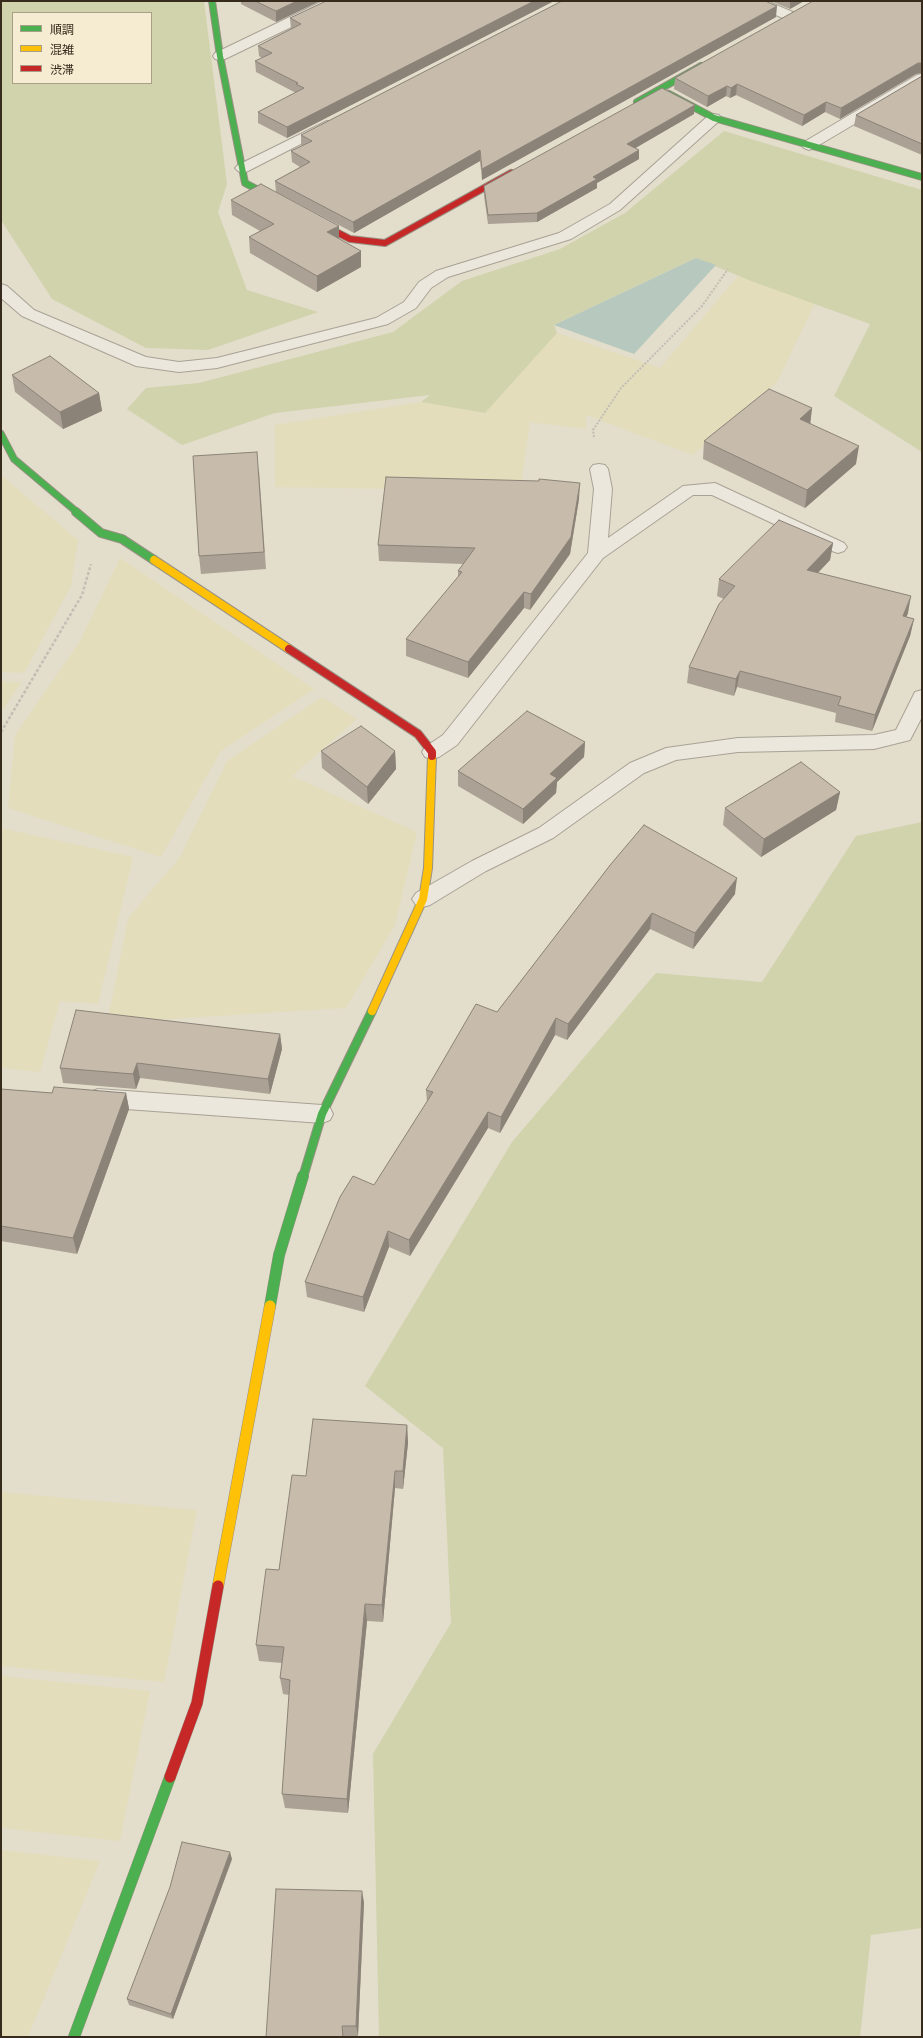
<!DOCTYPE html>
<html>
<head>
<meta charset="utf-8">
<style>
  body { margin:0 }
  #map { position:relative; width:923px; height:2038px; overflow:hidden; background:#e3ddcb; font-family:"Zilla Slab","Noto Sans JP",serif }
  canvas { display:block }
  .frame { position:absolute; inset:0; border:2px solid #362b1d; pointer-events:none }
  .legend { position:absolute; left:12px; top:12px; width:140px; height:72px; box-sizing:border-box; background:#f5ecd1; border:1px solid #a99f89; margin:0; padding:5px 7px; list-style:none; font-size:12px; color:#362b1d }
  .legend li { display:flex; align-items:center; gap:8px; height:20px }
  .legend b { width:20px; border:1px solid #a99f89 }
</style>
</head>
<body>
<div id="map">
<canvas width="923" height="2038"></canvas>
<div class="frame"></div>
<ul class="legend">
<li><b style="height:5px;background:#4caf50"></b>順調</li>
<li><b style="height:5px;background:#ffc107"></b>混雑</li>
<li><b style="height:5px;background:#c62828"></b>渋滞</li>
</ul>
</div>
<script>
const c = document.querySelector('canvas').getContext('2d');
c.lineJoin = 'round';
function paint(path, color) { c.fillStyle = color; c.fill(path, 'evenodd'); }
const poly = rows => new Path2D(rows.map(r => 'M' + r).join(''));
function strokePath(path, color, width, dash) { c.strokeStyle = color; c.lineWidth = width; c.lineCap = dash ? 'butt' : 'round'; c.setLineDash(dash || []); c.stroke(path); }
const farmland = poly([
  [738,276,815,303,777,382,693,455,586,415,586,429,530,422,520,491,275,487,275,425,421,402,485,413,557,333,660,368],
  [2,476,78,540,71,586,24,673,1,672],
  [120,558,314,689,221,751,161,857,8,808,15,735,80,641],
  [1,681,22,682,1,712],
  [322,697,357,719,292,776,417,832,395,925,346,1008,154,1020,109,1013,128,918,180,857,227,761],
  [1,828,133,857,98,1004,60,1001,40,1072,1,1068],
  [1,1492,197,1510,164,1682,1,1666],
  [1,1676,150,1691,120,1841,1,1828],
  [1,1850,100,1861,28,2037,1,2037]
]);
const green = poly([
  [1,1,204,1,227,184,218,212,247,290,318,312,208,350,146,348,52,299,1,220],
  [13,13,151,13,151,83,13,83],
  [724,131,922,190,922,452,834,396,870,324,751,281,696,258,554,325,557,333,485,413,421,402,430,395,275,413,182,445,127,409,146,388,199,383,393,332,462,281,560,249,625,213],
  [922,822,922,1928,871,1935,860,2037,379,2037,373,1754,451,1623,443,1448,365,1386,512,1142,656,973,762,982,856,836]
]);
const water = poly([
  [696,258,716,265,634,354,554,325]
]);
const pathFar1 = poly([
  [594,437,593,430,621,388,702,306,728,269]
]);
const path = poly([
  [1,732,82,595,91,564]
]);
const street = poly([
  [323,1,341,1,339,4,225,59,220,60,215,59,213,56,215,53,323,1],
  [748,1,767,1,795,13,797,16,795,19,790,20,785,19,750,4,748,1],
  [922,74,922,84,814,148,809,150,804,148,801,145,804,142,917,75,922,74],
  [714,114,719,115,721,118,719,121,620,210,571,239,448,277,431,288,416,308,388,324,217,368,179,372,136,366,22,316,1,298,1,284,7,286,34,310,146,357,179,362,217,358,376,318,404,302,419,282,436,271,559,233,610,204,709,115,714,114],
  [327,121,332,122,334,125,332,128,248,171,243,173,238,171,235,168,238,165,327,121],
  [599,464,605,465,608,469,612,489,608,538,683,486,715,483,844,543,847,547,844,551,838,553,832,551,712,495,693,495,603,558,457,745,439,757,432,759,425,757,422,752,425,747,443,735,588,553,594,489,590,469,593,465,599,464],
  [922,690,922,717,910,740,874,749,738,752,676,760,644,773,553,838,486,871,430,905,423,907,416,905,412,899,416,893,472,861,539,828,630,763,666,748,738,738,874,735,896,730,915,692,922,690],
  [98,1089,322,1105,330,1108,333,1114,330,1120,322,1123,98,1107,90,1104,87,1098,90,1092,98,1089]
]);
const fastFar2 = poly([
  [212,1,220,56,245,183,281,202],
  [669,94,714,118,922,177],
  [637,102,701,66],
  [1,434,14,459,78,513]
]);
const fastFar1 = poly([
  [76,512,101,533,122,539,154,560],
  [303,1177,322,1114,372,1011]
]);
const fast = poly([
  [270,1306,279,1255,303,1176],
  [74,2037,170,1777]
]);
const slowFar1 = poly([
  [154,560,289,649],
  [372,1011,423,899,428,868,432,756]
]);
const slow = poly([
  [218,1586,270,1306]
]);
const jamFar2 = poly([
  [313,220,350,239,385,243,511,173]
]);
const jamFar1 = poly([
  [289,649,418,734,432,752,432,756]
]);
const jam = poly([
  [170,1777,197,1703,218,1586]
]);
const wall = poly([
  [241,1,320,1,276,22,241,4],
  [554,1,287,138,258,123,258,112,296,93,256,72,255,61,262,58,259,56,258,46,291,29,290,18],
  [771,1,804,1,790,9],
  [776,17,482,180,480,161,354,233,276,192,275,181,300,167,292,162,291,151,302,146,301,145,301,135],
  [916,74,840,119,825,112,802,126,736,95,730,98,726,96,707,107,674,89,675,78],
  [922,76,922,155,854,126,856,115],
  [694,114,635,148,639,159,597,183,597,188,537,222,488,224,484,196,484,186],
  [231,200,339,239,361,251,361,267,317,292,250,253,249,237,260,231,232,215],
  [12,375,99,393,102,411,63,429,15,392],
  [812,408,810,423,856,464,805,508,703,459,704,441],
  [259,470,266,569,201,574,199,556],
  [579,499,570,554,530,610,524,608,468,678,406,656,406,639,458,577,458,571,463,564,379,561,378,545],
  [833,543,830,560,818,573,908,613,906,617,914,619,910,636,872,731,835,722,836,713,737,687,734,696,687,683,689,667,724,599,717,596,719,579],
  [585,742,584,757,557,782,556,793,523,824,458,786,458,771],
  [321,751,395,751,396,769,368,804,322,768],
  [840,792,836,810,761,857,723,825,725,808],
  [611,864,735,894,693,949,650,929,567,1040,555,1035,500,1133,488,1128,410,1256,389,1247,364,1312,307,1297,305,1282,374,1185,427,1102,426,1090,497,1012],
  [280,1034,282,1049,270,1094,140,1078,136,1089,63,1083,60,1068],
  [1,1089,52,1093,126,1093,129,1109,77,1254,1,1241],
  [407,1425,408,1443,403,1489,395,1488,383,1622,367,1621,348,1813,285,1808,282,1794,289,1695,283,1694,280,1678,282,1663,259,1661,256,1645,279,1570,306,1476],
  [232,1859,173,2019,129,2005,127,1999],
  [364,1902,358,2036,266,2037]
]);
const shadedWall = poly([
  [297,1,320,1,276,22,276,11],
  [534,1,554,1,287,138,287,127],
  [790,1,804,1,790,9],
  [777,6,776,17,482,180,482,169],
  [918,63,922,63,922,73,916,74,840,119,841,108],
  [737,84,736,95,730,98,731,88],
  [727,86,726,96,707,107,708,96],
  [826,102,825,112,802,126,804,115],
  [695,105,694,114,627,153,627,144],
  [480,150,480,161,354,233,353,222],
  [639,150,639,159,597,183,597,188,537,222,537,213,593,177],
  [339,226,339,241,327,232],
  [361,251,361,267,317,292,317,276],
  [99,393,102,411,63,429,60,412],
  [812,408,810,426,800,419],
  [859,446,856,464,805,508,807,490],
  [580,483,579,499,570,554,530,610,531,594],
  [833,543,830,560,804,587,807,570],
  [524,592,524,608,468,678,468,662],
  [911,596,908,613,900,633,903,616],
  [914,619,910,636,872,731,875,715],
  [740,671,737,687,734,696,736,679],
  [585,742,584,757,557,782,556,793,523,824,523,809,550,774],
  [395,751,396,769,368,804,367,787],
  [840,792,836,810,761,857,764,839],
  [737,878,735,894,693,949,695,933],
  [652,913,650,929,567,1040,568,1024],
  [556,1018,555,1035,500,1133,501,1117],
  [280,1034,282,1049,270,1094,268,1079],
  [137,1063,140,1078,136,1089,133,1074],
  [126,1093,129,1109,77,1254,73,1238],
  [488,1112,488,1128,410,1256,409,1240],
  [388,1231,389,1247,364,1312,363,1297],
  [407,1425,408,1443,403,1489,403,1471],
  [395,1471,395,1488,383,1622,382,1605],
  [365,1604,367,1621,348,1813,347,1799],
  [230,1852,232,1859,173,2019,171,2014],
  [362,1891,364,1902,358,2036,356,2026]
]);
const building = poly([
  [255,1,297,1,276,11,255,1],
  [326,1,534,1,287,127,258,112,304,88,296,84,298,83,255,61,272,53,258,46,301,24,290,18,326,1],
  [562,1,765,1,777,6,482,169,480,150,353,222,275,181,310,162,291,151,312,141,301,135,562,1],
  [813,1,922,1,922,63,918,63,841,108,826,102,804,115,737,84,731,88,727,86,708,96,675,78,813,1],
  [922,76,922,144,856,115,922,76],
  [662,88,695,105,627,144,639,150,593,177,597,179,537,213,488,215,484,186,662,88],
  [261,184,339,226,327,232,361,251,317,276,249,237,274,224,231,200,261,184],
  [50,356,99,393,60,412,12,375,50,356],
  [769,389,812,408,800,419,859,446,807,490,704,441,769,389],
  [257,452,264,552,199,556,193,456,257,452],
  [386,477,539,481,539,479,580,483,571,537,531,594,524,592,468,662,406,639,462,572,458,571,475,548,378,545,386,477],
  [779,520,833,543,807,570,911,596,903,616,914,619,875,715,838,705,841,697,740,671,736,679,689,667,719,604,735,586,719,579,779,520],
  [527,711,585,742,550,774,557,778,523,809,458,771,527,711],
  [361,726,395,751,367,787,321,751,361,726],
  [801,762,840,792,764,839,725,808,801,762],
  [644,825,737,878,695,933,652,913,568,1024,556,1018,501,1117,488,1112,409,1240,388,1231,363,1297,305,1282,340,1197,353,1176,374,1185,433,1092,426,1090,476,1004,497,1012,611,864,644,825],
  [76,1010,280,1034,268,1079,137,1063,133,1074,60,1068,76,1010],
  [54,1087,126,1093,73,1238,1,1226,1,1089,52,1093,54,1087],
  [313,1419,407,1425,403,1471,395,1471,382,1605,365,1604,347,1799,282,1794,290,1680,280,1678,284,1647,256,1645,266,1569,279,1570,292,1475,306,1476,313,1419],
  [182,1842,230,1852,171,2014,127,1999,170,1887,182,1842],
  [276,1889,362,1891,356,2026,342,2026,343,2037,266,2037,276,1889]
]);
paint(farmland, '#e3ddbc');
paint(green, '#d1d3ad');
paint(water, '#b7c9be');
strokePath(street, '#a8a295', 2);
strokePath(fastFar2, '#989184', 8);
strokePath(fastFar1, '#989184', 10);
strokePath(fast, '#989184', 12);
strokePath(slowFar1, '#989184', 10);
strokePath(slow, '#989184', 12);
strokePath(jamFar2, '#989184', 8);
strokePath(jamFar1, '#989184', 10);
strokePath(jam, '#989184', 12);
strokePath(pathFar1, '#c3beb4', 2, [2, 1.5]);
strokePath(path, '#c3beb4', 2.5, [3, 2]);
paint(street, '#ebe7dd');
strokePath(fastFar2, '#4caf50', 6);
strokePath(fastFar1, '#4caf50', 8);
strokePath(fast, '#4caf50', 11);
strokePath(slowFar1, '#ffc107', 8);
strokePath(slow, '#ffc107', 11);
strokePath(jamFar2, '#c62828', 6);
strokePath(jamFar1, '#c62828', 8);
strokePath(jam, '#c62828', 11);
paint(wall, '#aba194');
paint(shadedWall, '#8b8378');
paint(building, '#c7bbac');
strokePath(building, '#8b8378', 1);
</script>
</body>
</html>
